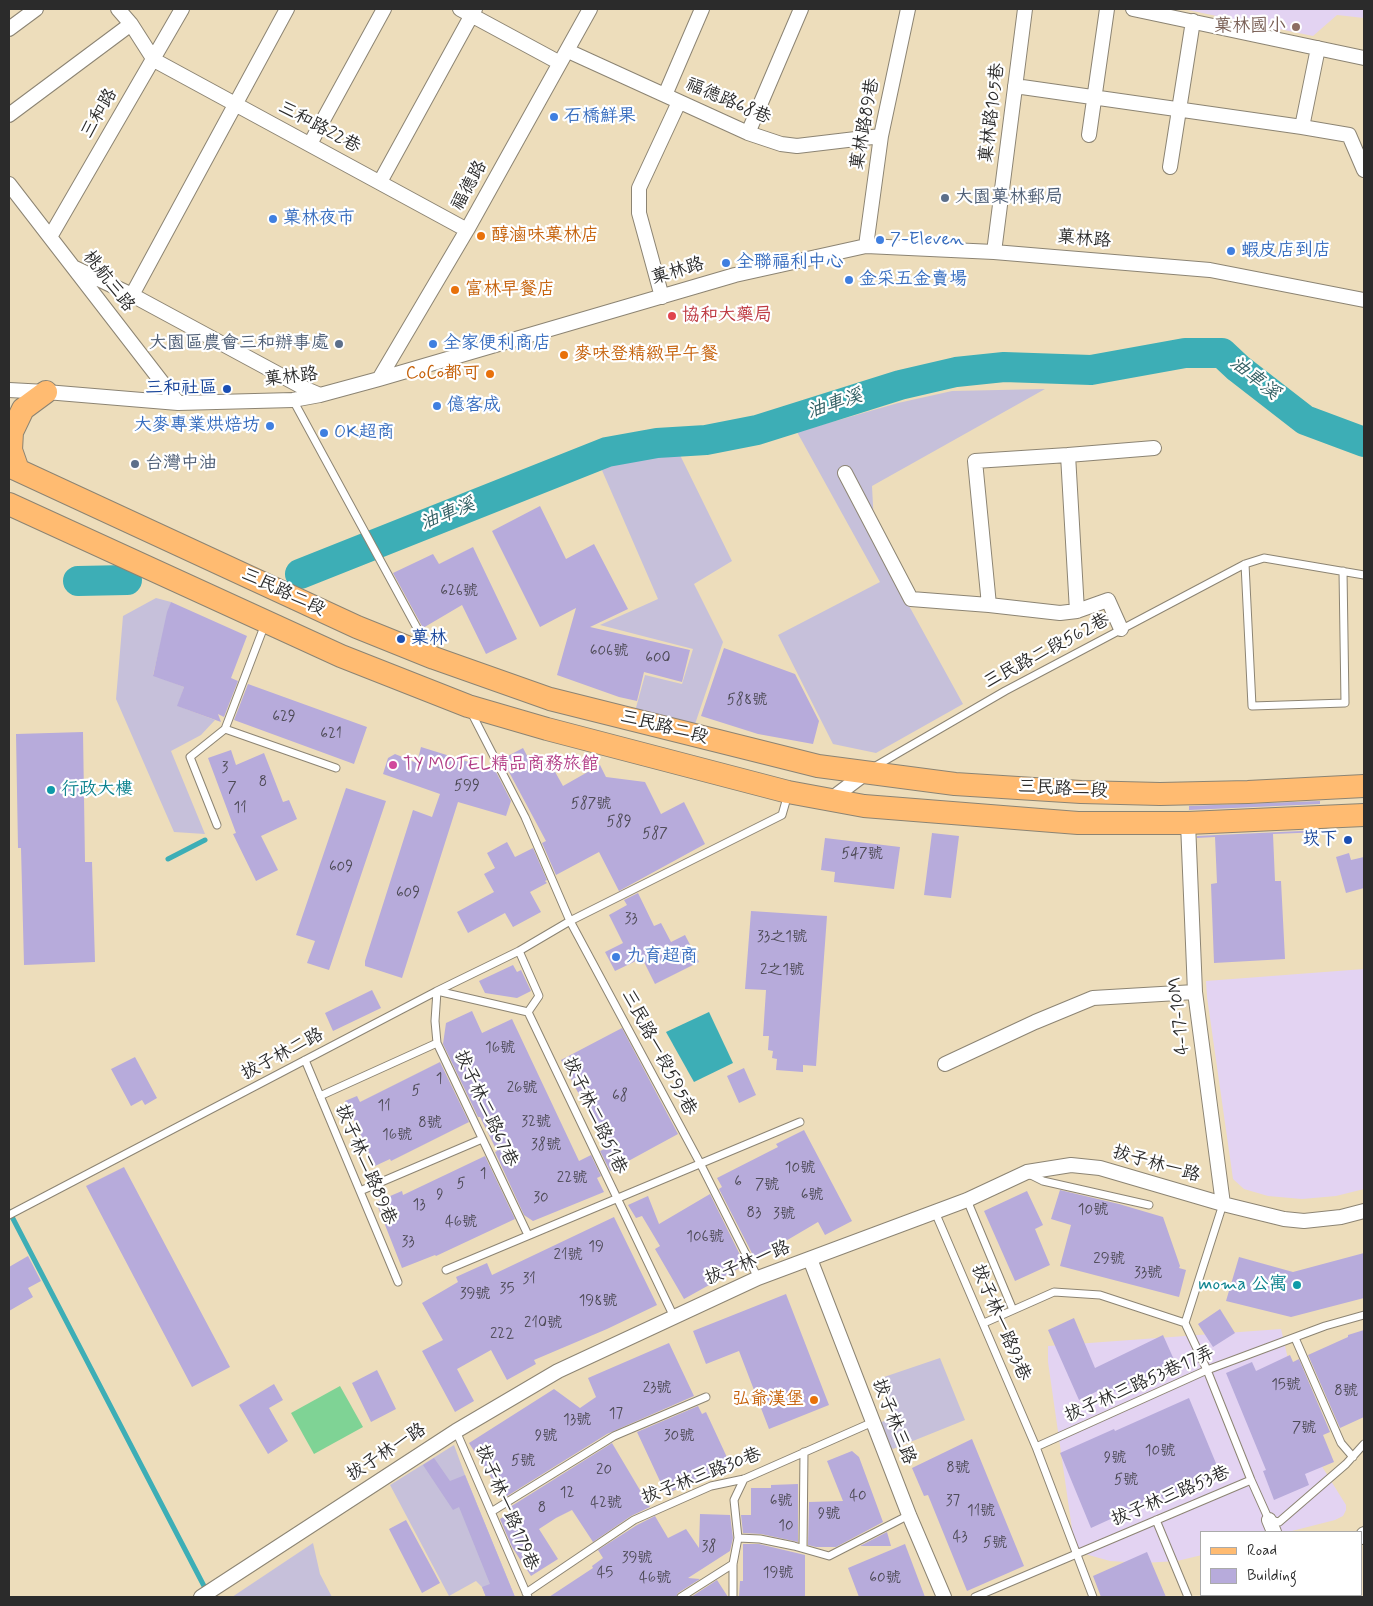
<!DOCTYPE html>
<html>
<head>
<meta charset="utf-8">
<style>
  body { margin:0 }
  #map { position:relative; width:1373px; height:1606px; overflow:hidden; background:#edddbb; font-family:Mynerve,sans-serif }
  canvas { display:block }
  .frame { position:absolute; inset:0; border:10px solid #2b2b2b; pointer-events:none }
  .legend { position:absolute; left:1200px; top:1531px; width:162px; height:65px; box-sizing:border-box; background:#fff; border:1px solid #aaa; margin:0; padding:6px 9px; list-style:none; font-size:15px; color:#2b2b2b }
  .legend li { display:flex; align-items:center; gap:10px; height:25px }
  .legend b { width:25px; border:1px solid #aaa }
</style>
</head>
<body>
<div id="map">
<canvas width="1373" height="1606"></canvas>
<div class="frame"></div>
<ul class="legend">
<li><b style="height:6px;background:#ffbb71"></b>Road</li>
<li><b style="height:14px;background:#b7abdb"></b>Building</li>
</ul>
</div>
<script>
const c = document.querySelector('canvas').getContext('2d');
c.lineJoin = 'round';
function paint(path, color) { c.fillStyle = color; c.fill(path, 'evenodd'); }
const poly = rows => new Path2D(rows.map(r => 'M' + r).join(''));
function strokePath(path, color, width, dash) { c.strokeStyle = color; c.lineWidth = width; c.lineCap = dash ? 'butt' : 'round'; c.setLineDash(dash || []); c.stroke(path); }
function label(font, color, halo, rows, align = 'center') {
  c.font = font + ' Mynerve,"LXGW WenKai TC",sans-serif'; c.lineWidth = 4.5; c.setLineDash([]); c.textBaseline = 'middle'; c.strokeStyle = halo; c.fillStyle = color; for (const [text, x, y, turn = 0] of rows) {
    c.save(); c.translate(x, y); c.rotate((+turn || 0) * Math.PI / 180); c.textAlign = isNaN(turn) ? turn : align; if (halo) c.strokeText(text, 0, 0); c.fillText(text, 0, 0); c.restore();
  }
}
const built = poly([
  [1183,9,1364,9,1364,18,1337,15,1313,36],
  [1364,969,1364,1189,1336,1196,1302,1199,1268,1196,1244,1189,1233,1179,1207,997,1206,981],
  [1281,1329,1308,1444,1346,1505,1346,1510,1343,1516,1335,1520,1288,1532,1202,1532,1202,1555,1177,1561,1143,1563,1110,1561,1085,1554,1074,1543,1048,1362,1048,1346]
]);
const industrial = poly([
  [1045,389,872,486,875,544,963,704,876,753,833,744,778,635,880,582,797,432,898,403,952,391],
  [679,453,732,561,694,584,723,642,695,724,634,715,645,675,682,684,693,649,600,625,658,599,601,468,631,458],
  [156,598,171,602,153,675,184,687,178,706,215,720,201,735,171,751,205,834,174,832,116,699,123,616],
  [940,1358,965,1420,893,1449,882,1441,875,1425,893,1417,881,1378],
  [454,1445,465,1475,515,1597,486,1597,482,1587,476,1581,449,1596,390,1485],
  [313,1543,320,1574,332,1597,232,1597]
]);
const green = poly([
  [340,1386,363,1427,314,1454,291,1413]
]);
const water = poly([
  [709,1012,733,1063,694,1082,666,1032]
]);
const stream = poly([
  [168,859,205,840],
  [9,1211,204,1586]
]);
const river = poly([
  [300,574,607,452,657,443,706,440,757,430,900,385,956,372,1004,367,1091,370,1185,353,1222,353,1238,368,1305,420,1364,442],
  [78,581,127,580]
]);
const building = poly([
  [540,506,566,559,594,544,628,609,590,627,690,650,682,682,644,672,637,701,619,697,557,675,576,608,540,627,492,531],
  [473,547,517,639,486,654,462,605,423,628,393,573,433,554,439,564],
  [171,602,247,636,231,678,238,681,224,717,218,714,221,722,177,706,184,687,153,676,167,612],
  [724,648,795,674,819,721,813,744,758,734,701,716],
  [248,684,367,727,354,764,234,720],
  [83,732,85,862,92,862,95,962,24,965,21,848,18,848,16,734],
  [421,747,495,770,511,801,506,816,458,802,402,978,365,966,365,961,413,810,432,817,440,794,383,774,388,758,395,754,417,763],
  [523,748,534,769,549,761,563,786,600,765,606,777,645,782,661,814,684,802,705,844,619,891,599,852,556,875,542,843,546,841,502,759],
  [231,750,236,765,264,753,283,802,289,800,297,819,261,836,278,870,256,881,233,834,236,833,208,758],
  [346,788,386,801,329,970,307,963,315,941,296,935],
  [1320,801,1320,804,1189,810,1189,806],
  [1322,830,1322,832,1273,834,1275,881,1281,881,1285,959,1214,963,1211,884,1217,883,1215,837,1197,838,1197,836],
  [932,833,959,836,951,898,924,895],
  [825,838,900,847,894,889,834,882,835,872,821,870],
  [507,842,515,857,533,848,547,880,545,881,547,883,530,892,541,912,513,927,505,913,468,933,457,912,494,892,484,874,495,868,487,853],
  [1349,853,1351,860,1364,857,1364,888,1346,893,1336,857],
  [638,893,654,926,661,923,671,942,685,935,699,962,655,984,642,958,615,971,605,952,623,943,609,915,627,905,624,900],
  [751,911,827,916,816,1066,803,1065,803,1072,776,1070,777,1059,772,1058,773,1051,768,1050,769,1036,763,1036,766,990,745,989],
  [513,965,517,972,521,970,531,991,517,998,485,993,479,981],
  [372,990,381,1008,333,1031,325,1013],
  [472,1011,482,1033,512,1019,579,1161,591,1155,601,1176,597,1178,604,1192,533,1221,524,1215,495,1152,497,1151,480,1117,478,1117,443,1044,446,1023],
  [622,1028,678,1134,610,1171,600,1151,607,1148,561,1060],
  [135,1057,157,1098,145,1105,142,1100,131,1106,111,1069],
  [440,1062,469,1122,391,1161,390,1159,375,1166,345,1101,357,1096,360,1102],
  [744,1068,756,1095,739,1103,727,1076],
  [804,1130,852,1221,825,1235,818,1222,755,1259,719,1189,722,1187,717,1178,778,1147,776,1144],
  [485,1156,515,1219,436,1256,435,1255,402,1268,376,1202,402,1191,403,1195],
  [124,1167,230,1367,192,1387,86,1186],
  [1060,1190,1119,1204,1163,1217,1180,1266,1179,1268,1186,1270,1179,1297,1060,1266,1071,1225,1051,1219],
  [1027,1191,1043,1225,1035,1229,1050,1265,1015,1281,984,1211],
  [710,1194,745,1265,684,1299,655,1249,660,1246,642,1216,636,1218,628,1205,648,1196,659,1224],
  [614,1217,657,1305,607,1329,534,1360,536,1364,507,1380,491,1350,457,1369,474,1401,455,1412,422,1351,443,1340,422,1303,458,1282,456,1277,487,1263,492,1275],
  [1364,1253,1364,1298,1291,1317,1226,1301,1239,1257,1293,1272],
  [28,1256,41,1281,28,1288,33,1297,9,1311,9,1267],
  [786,1294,829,1405,769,1429,739,1351,706,1364,693,1331],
  [1220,1309,1235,1333,1213,1347,1198,1324],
  [1074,1318,1095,1368,1163,1335,1175,1362,1107,1395,1104,1388,1079,1400,1048,1330],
  [1364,1330,1364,1417,1340,1428,1308,1355,1348,1337,1348,1335],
  [669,1343,694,1396,607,1434,504,1498,469,1443,554,1389,580,1408,596,1397,588,1378],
  [1290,1355,1293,1362,1299,1359,1330,1432,1323,1435,1334,1462,1305,1474,1309,1485,1274,1500,1263,1471,1266,1470,1226,1373,1252,1362,1256,1371],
  [377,1370,396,1409,371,1422,352,1383],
  [274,1384,283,1400,269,1408,288,1441,268,1454,239,1405],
  [1189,1398,1220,1473,1163,1499,1161,1496,1091,1528,1060,1453,1114,1429,1115,1431],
  [698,1406,702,1414,706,1412,731,1466,666,1494,637,1432],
  [972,1439,1024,1566,967,1591,928,1495,924,1496,912,1468],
  [612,1443,650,1507,631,1516,593,1542,572,1510,556,1518,539,1529,558,1559,531,1576,512,1547,500,1519,513,1511,510,1507],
  [852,1451,859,1457,883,1522,836,1547,816,1547,808,1545,809,1502,843,1501,827,1461],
  [434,1458,450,1481,465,1475,515,1597,486,1597,482,1587,490,1584,459,1507,453,1510,423,1465],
  [798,1484,798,1542,761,1534,743,1533,741,1515,751,1515,751,1488,771,1488,771,1485],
  [700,1514,730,1515,733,1538,730,1551,688,1578,700,1579,678,1593,676,1597,549,1597,593,1568,592,1566,603,1558,598,1550,637,1525,655,1516,668,1538,686,1529,699,1548],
  [406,1520,440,1583,422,1593,389,1529],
  [887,1532,891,1546,860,1546],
  [743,1544,759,1544,805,1555,805,1597,739,1597,740,1581,743,1581],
  [905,1544,925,1597,859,1597,848,1568],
  [1147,1552,1166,1597,1101,1597,1093,1576],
  [717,1580,728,1597,691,1597]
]);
const lane = poly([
  [293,400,429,650],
  [1245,564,1252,706,1345,703,1343,571],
  [471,712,525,817,570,921,700,1163,758,1278],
  [225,729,336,768],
  [225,729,265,624],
  [874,767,1005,691,1245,564,1264,558,1364,575],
  [217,825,190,757,225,729],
  [519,951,539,996,528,1012],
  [305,1060,398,1282],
  [320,1096,437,1043],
  [1029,1174,1043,1181,1149,1205],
  [360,1191,482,1139],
  [967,1200,1013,1310],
  [1223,1204,1185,1323,1207,1370,1251,1480,1269,1520,1279,1522,1346,1464,1364,1444],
  [935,1212,1036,1447],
  [9,1215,437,991,519,951,570,921,782,815,788,794],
  [528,1235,437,1043,435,1021,437,991,528,1012,674,1317],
  [446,1270,800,1122],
  [984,1323,1054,1292,1100,1295,1185,1323],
  [1295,1338,1341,1443,1353,1457],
  [456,1431,528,1597],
  [491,1512,614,1436,706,1397],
  [1156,1520,1188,1597],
  [738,1538,760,1539,794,1546,829,1556,909,1515],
  [803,1548,804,1452],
  [526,1593,634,1520,711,1486,744,1479,873,1422],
  [681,1597,733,1564],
  [733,1597,733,1564,738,1538,734,1500,744,1479],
  [975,1597,1251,1480],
  [1093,1597,1036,1447,1207,1370,1325,1326,1364,1315]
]);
const street = poly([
  [118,9,131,24,154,60,467,230],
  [460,9,560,63],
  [1133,9,1364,58],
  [9,29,36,9],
  [1318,48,1302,127,1349,135,1364,170],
  [568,51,748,133,781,144,797,146,881,136],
  [1015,86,1302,127],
  [665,95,702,9],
  [9,115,131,24],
  [748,133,801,9],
  [1089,135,1107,9],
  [310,144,384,9],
  [1170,167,1193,21],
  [380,182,475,9],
  [9,184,178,403],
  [50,237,182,9],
  [866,246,881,136,908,9],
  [994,252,1025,9],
  [73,267,132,295,306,389,320,395],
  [132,295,287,9],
  [662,297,639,213,639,188,679,102],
  [379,379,467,230,590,9],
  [9,390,46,392,178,403,293,400,320,395,379,379,735,275,866,246,994,252,1210,270,1364,300],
  [1068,455,1154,448],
  [845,473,911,599,989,605,1060,613,1077,611,1108,600,1121,629],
  [989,605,975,461,1068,455,1077,611],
  [830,800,867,772],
  [1188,823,1195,992,1223,1204],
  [945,1064,1035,1022,1093,998,1195,992],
  [810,1259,909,1515,944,1597],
  [1269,1520,1274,1532],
  [1362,1537,1364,1534],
  [201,1597,456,1431,558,1371,758,1278,967,1200,1027,1172,1071,1165,1100,1168,1223,1204,1284,1219,1304,1221,1341,1217,1364,1211],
  [1305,1597,1308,1595]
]);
const primary = poly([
  [9,466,357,627,434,658,550,699,818,766,955,784,1081,792,1160,794,1248,792,1364,786],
  [18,470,11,450,12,432,23,409,46,392],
  [9,504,341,656,468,706,547,729,788,792,864,806,1078,823,1188,823,1364,815]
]);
const markers = [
  [1296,27,5,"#8d6e63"],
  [554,117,5,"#3f7fe0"],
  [945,198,5,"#5c6f8a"],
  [273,219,5,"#3f7fe0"],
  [481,236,5,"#e8710a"],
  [880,240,5,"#3f7fe0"],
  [1231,251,5,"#3f7fe0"],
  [726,263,5,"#3f7fe0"],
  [849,280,5,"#3f7fe0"],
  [455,290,5,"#e8710a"],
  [672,316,5,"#e0444e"],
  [339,344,5,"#5c6f8a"],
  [433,344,5,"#3f7fe0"],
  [564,355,5,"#e8710a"],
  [490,374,5,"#e8710a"],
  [227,389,5,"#1a4fb4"],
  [437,406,5,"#3f7fe0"],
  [270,426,5,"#3f7fe0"],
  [324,433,5,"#3f7fe0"],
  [135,464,5,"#5c6f8a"],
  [401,639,5,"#1a4fb4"],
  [393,765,5,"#d1479c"],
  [51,790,5,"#0f9aa8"],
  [1348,840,5,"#1a4fb4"],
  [616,957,5,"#3f7fe0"],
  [1297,1285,5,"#0f9aa8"],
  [814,1400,5,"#e8710a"]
];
const numberNames = [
  ["626號",459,592],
  ["606號",609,652],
  ["600",658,659],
  ["588號",747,701],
  ["629",284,718],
  ["621",331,735],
  ["3",225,769],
  ["8",263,783],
  ["599",467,787],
  ["7",232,789],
  ["587號",591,805],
  ["11",240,809],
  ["589",619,823],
  ["587",655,835],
  ["547號",862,855],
  ["609",341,868],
  ["609",408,894],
  ["33",631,920],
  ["33之1號",782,938],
  ["2之1號",782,971],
  ["16號",500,1049],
  ["1",439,1080],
  ["26號",522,1089],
  ["5",416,1092],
  ["68",620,1097],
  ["11",384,1107],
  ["32號",536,1123],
  ["8號",430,1124],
  ["16號",397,1136],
  ["38號",546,1146],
  ["10號",800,1169],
  ["1",483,1175],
  ["22號",572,1179],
  ["6",738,1183],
  ["5",461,1185],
  ["7號",767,1186],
  ["9",440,1196],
  ["6號",812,1196],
  ["30",541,1199],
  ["13",419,1206],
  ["10號",1093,1211],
  ["83",754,1214],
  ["3號",784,1215],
  ["46號",461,1223],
  ["106號",705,1238],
  ["33",408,1243],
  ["19",596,1248],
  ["21號",568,1256],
  ["29號",1109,1260],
  ["33號",1148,1274],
  ["31",529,1280],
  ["35",507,1290],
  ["39號",475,1295],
  ["198號",598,1302],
  ["210號",543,1324],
  ["222",502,1335],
  ["15號",1286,1386],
  ["23號",657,1389],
  ["8號",1346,1392],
  ["17",616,1415],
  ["13號",577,1421],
  ["7號",1304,1429],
  ["9號",546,1437],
  ["30號",679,1437],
  ["10號",1160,1452],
  ["9號",1115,1459],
  ["5號",523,1462],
  ["8號",958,1469],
  ["20",604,1471],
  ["5號",1126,1481],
  ["12",567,1494],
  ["40",858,1497],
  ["6號",781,1502],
  ["37",953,1502],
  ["42號",606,1504],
  ["8",542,1509],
  ["11號",981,1512],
  ["9號",829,1515],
  ["10",786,1527],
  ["43",960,1538],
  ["5號",995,1544],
  ["38",709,1548],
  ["39號",637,1559],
  ["45",605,1574],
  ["19號",778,1574],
  ["46號",655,1579],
  ["60號",885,1579]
];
const educationNames = [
  ["菓林國小",1286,27]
];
const streetNames = [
  ["福德路68巷",728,102,23],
  ["菓林路105巷",993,113,-83],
  ["三和路",100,114,-60],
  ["菓林路89巷",866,124,-80],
  ["三和路22巷",319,128,28],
  ["福德路",470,186,-61],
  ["菓林路",1084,240,5],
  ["菓林路",678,272,-17],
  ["桃航三路",108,282,52],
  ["菓林路",291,378,-7],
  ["三民路二段",283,593,25],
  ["三民路二段562巷",1047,652,-28],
  ["三民路二段",664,728,14],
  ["三民路二段",1063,790,3],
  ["4-17-10M",1180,1016,-96],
  ["三民路一段595巷",658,1053,62],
  ["拔子林二路",283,1055,-28],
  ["拔子林二路67巷",485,1109,65],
  ["拔子林二路51巷",594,1116,65],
  ["拔子林二路89巷",365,1165,67],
  ["拔子林一路",1156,1165,16],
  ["拔子林一路",748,1264,-22],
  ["拔子林一路93巷",1000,1323,67],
  ["拔子林三路53巷17弄",1140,1385,-24],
  ["拔子林三路",893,1422,69],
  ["拔子林一路",387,1453,-33],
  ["拔子林三路30巷",702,1477,-21],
  ["拔子林三路53巷",1171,1497,-23],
  ["拔子林一路179巷",506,1508,67]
];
const shopNames = [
  ["石橋鮮果",564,117],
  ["菓林夜市",283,219],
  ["7-Eleven",890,240],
  ["蝦皮店到店",1241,251],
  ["全聯福利中心",736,263],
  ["金采五金賣場",859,280],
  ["全家便利商店",443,344],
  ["億客成",447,406],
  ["大麥專業烘焙坊",260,426,"right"],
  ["OK超商",334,433],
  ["九育超商",626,957]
];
const serviceNames = [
  ["大園菓林郵局",955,198],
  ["大園區農會三和辦事處",329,344,"right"],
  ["台灣中油",145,464]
];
const foodNames = [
  ["醇滷味菓林店",491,236],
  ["富林早餐店",465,290],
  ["麥味登精緻早午餐",574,355],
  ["CoCo都可",480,374,"right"],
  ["弘爺漢堡",804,1400,"right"]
];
const healthNames = [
  ["協和大藥局",682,316]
];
const transitNames = [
  ["三和社區",217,389],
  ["菓林",411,639,"left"],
  ["崁下",1338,840]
];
const hotelNames = [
  ["TY MOTEL精品商務旅館",403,765]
];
const cultureNames = [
  ["行政大樓",61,790],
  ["moma 公寓",1287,1285,"right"]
];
const waterNames = [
  ["油車溪",1254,379,39],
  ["油車溪",835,405,-18],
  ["油車溪",448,515,-22]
];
paint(built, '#e3d3f2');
paint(industrial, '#c6c0da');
paint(green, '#7fd395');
paint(water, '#3daeb6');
strokePath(stream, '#3daeb6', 5);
strokePath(river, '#3daeb6', 30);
paint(building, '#b7abdb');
strokePath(lane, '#8c8473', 9);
strokePath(street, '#8c8473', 16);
strokePath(primary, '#8c8473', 24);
strokePath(lane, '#fff', 7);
strokePath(street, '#fff', 14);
strokePath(primary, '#ffbb71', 22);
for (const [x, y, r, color] of markers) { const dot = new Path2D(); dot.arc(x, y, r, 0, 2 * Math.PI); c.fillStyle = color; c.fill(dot); strokePath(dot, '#fff', 2); }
label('15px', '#4e4b57', null, numberNames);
label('18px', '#785e54', '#fff', educationNames, 'right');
label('18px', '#2b2b2b', '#fff', streetNames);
label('18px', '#366cbe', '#fff', shopNames, 'left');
label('18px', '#4e5e75', '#fff', serviceNames, 'left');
label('18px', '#c56008', '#fff', foodNames, 'left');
label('18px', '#be3a42', '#fff', healthNames, 'left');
label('18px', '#164399', '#fff', transitNames, 'right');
label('18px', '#b23c85', '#fff', hotelNames, 'left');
label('18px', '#0d838f', '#fff', cultureNames, 'left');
label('italic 19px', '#325f63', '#fff', waterNames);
</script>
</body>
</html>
